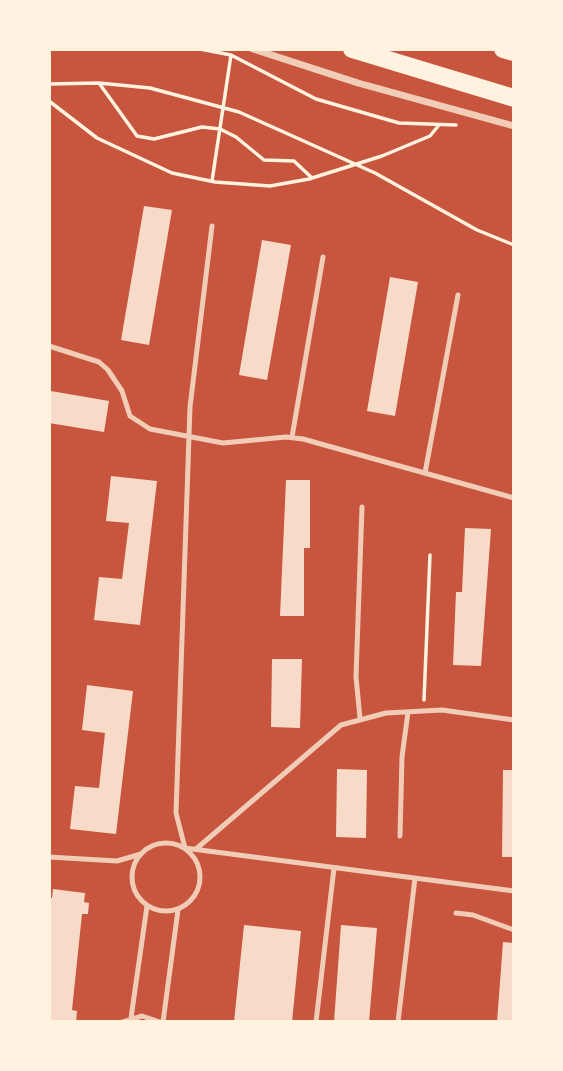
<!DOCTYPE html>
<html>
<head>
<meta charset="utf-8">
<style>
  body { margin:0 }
  #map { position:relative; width:563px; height:1071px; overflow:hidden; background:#c8553d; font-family:"Roboto Condensed",sans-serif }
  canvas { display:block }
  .frame { position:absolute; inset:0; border:51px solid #fff3e0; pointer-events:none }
</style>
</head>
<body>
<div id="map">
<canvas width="563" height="1071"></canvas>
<div class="frame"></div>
</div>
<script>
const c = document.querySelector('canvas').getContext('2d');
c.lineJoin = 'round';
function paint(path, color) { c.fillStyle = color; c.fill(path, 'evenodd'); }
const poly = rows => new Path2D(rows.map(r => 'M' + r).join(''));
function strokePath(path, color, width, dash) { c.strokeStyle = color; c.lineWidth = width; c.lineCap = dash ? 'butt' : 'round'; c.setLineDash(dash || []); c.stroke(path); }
const building = poly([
  [144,206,172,210,149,345,121,340],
  [262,240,291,245,267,380,239,375],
  [390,277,418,282,395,416,367,411],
  [51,391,109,401,104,432,49,423],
  [111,476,157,481,140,625,94,620,99,577,122,579,129,523,106,521],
  [286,480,310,480,310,548,304,548,304,616,280,616],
  [465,528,491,529,481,666,453,665,456,592,462,592],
  [272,659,302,659,300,728,271,727],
  [87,685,133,691,116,834,70,829,75,786,99,788,105,733,82,730],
  [337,769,367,770,366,838,336,837],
  [503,770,514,770,514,857,502,857],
  [53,889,85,893,84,902,89,903,88,914,82,914,72,1010,77,1011,76,1022,49,1022,49,898,52,898],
  [244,925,301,931,292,1022,234,1022],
  [341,925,377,928,369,1022,334,1022],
  [503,942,514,943,514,1022,497,1022]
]);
const path = poly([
  [200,49,231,55,316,99,399,123,456,125],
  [99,83,137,136,154,139,202,127,220,129,236,137,264,160,294,161,312,178],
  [49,84,99,83,150,88,239,112,375,173,477,230,514,245],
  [49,101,97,138,172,173,215,182,270,186,309,179,382,156,430,136,439,125],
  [514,139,514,164],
  [212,181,231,55],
  [424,700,430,555]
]);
const service = poly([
  [212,226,190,407,176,813,185,848,514,891],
  [49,346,99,362,108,370,122,391,130,416,150,429,223,443,286,437,303,439,514,498],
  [292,437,323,257],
  [425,473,458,295],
  [360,718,356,677,362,507],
  [400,836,402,757,408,712],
  '132 877a34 34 0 1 1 68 0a34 34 0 1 1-68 0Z',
  [196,849,341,725,386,713,442,710,514,720],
  [49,857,117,861,141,854],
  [456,913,473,915,514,930],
  [131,1018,147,906],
  [123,1022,142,1016,160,1022],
  [163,1022,178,910],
  [316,1022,334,868],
  [398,1022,415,878]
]);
const minor = poly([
  [253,49,358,83,514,126]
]);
const primary = poly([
  [352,49,514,98],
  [503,49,514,52]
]);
paint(building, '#f7dbc8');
strokePath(path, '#fff3e0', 3.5);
strokePath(service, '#f1ccb7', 5);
strokePath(minor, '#f1ccb7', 7);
strokePath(primary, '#fff3e0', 18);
</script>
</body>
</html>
